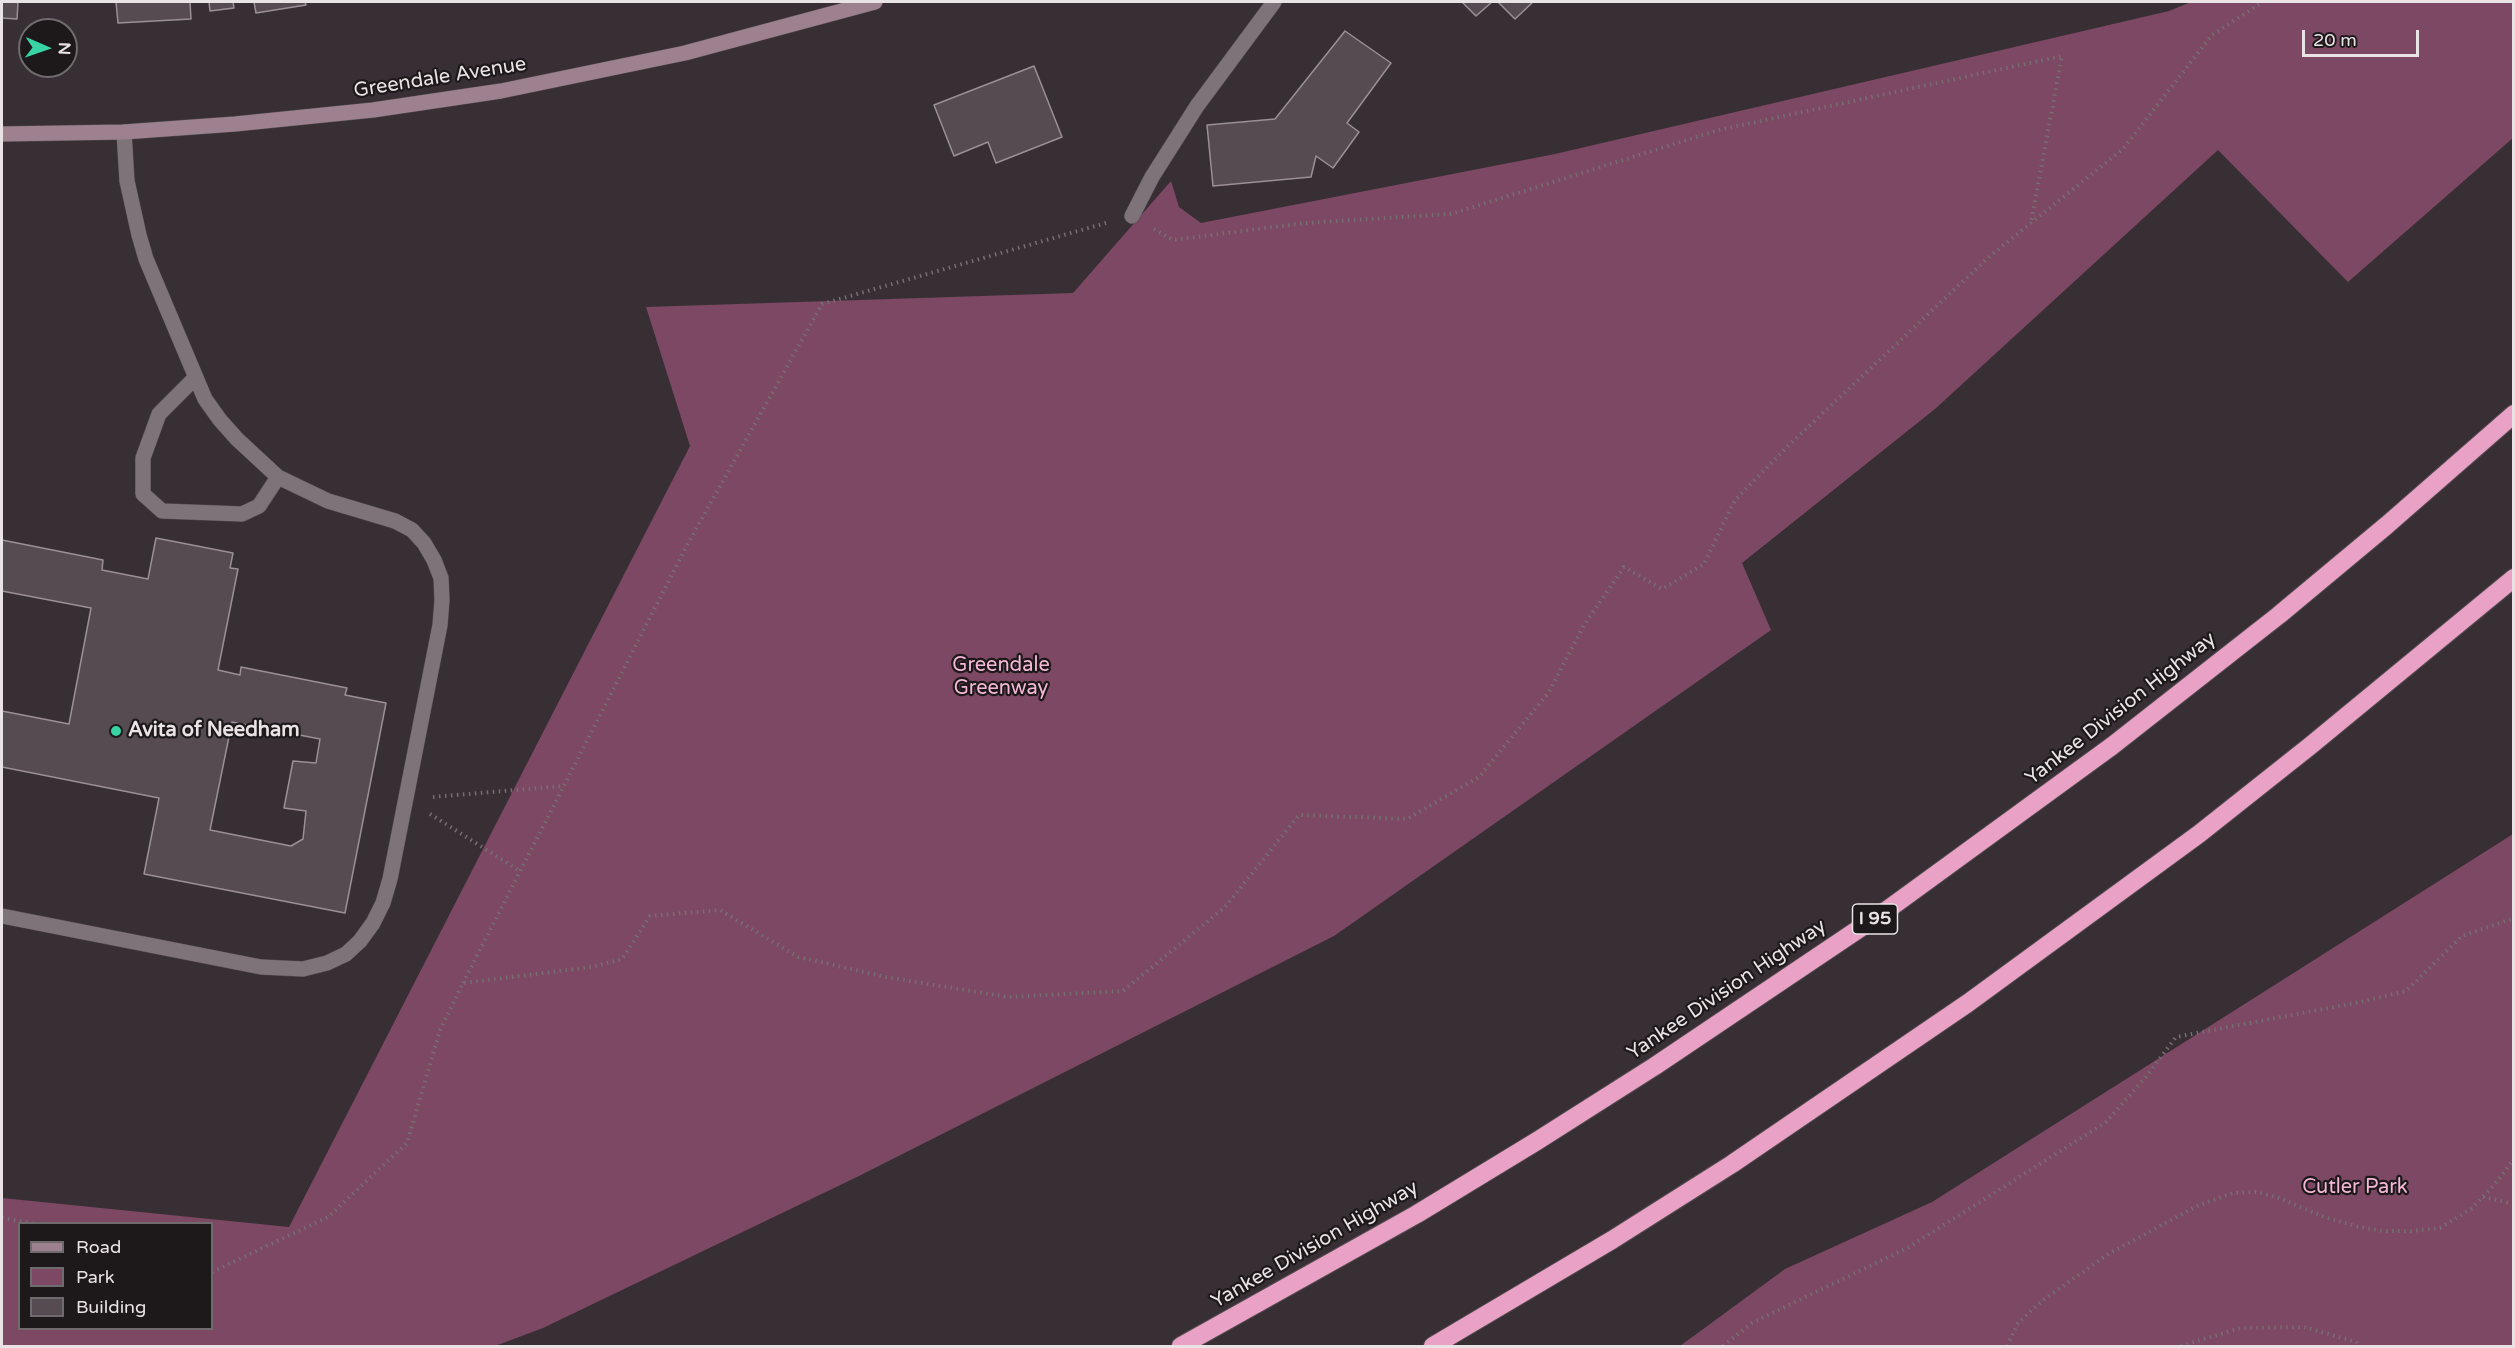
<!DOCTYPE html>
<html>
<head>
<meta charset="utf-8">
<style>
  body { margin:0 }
  #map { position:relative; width:2515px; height:1348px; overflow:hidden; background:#382f34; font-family:"Varela Round",sans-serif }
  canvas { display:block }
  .frame { position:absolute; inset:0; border:3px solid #e9e3e5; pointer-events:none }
  .legend { position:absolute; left:18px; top:1222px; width:195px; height:108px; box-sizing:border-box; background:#1d191b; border:2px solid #6f6a6c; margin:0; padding:8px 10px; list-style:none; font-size:18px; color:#e9e3e5 }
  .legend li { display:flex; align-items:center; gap:12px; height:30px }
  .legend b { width:30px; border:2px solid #6f6a6c }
  .north { position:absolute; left:18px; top:18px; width:60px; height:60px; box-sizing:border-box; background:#1d191b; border:2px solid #6f6a6c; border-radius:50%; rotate:92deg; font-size:16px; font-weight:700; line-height:24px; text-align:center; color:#e9e3e5 }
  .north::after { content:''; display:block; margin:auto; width:21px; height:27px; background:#39d4a5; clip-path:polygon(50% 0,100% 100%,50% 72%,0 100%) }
  .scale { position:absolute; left:2302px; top:30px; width:117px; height:27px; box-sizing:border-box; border:3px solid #e9e3e5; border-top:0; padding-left:8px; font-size:18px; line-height:21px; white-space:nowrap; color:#e9e3e5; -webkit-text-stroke:4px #1d191b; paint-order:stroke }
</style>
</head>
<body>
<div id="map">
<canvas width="2515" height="1348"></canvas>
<div class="frame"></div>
<ul class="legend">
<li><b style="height:8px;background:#9e818f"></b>Road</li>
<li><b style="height:16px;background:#7c4863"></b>Park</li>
<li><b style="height:16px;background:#554b50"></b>Building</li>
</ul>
<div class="north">N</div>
<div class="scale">20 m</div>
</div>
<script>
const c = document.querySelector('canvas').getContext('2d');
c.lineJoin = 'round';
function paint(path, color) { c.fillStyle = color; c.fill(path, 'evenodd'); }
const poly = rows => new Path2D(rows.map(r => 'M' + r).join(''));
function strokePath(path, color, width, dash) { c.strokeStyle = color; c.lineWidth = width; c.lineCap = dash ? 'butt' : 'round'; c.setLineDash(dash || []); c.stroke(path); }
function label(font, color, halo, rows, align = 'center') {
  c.font = font + ' "Varela Round",sans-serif'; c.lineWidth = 4.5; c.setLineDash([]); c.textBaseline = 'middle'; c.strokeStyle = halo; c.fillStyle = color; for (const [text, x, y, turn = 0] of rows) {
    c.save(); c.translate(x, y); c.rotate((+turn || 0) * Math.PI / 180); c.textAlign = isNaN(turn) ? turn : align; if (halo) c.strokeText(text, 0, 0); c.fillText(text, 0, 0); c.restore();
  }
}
const green = poly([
  [2191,2,2513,2,2513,138,2348,282,2218,150,1935,409,1742,563,1771,630,1334,936,857,1177,543,1328,495,1346,2,1346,2,1198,289,1227,690,446,646,307,1073,293,1171,181,1179,207,1201,223,1555,154,2169,11],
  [20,1224,212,1224,212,1328,20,1328],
  [2513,834,2513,1346,1680,1346,1785,1269,1932,1202]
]);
const building = poly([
  [2,2,18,2,17,19,2,18,2,2],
  [116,2,190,2,191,19,118,23,116,2],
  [209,2,233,2,234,8,210,11,209,2],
  [254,2,305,2,306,5,256,13,254,2],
  [1462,2,1492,2,1476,16,1462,2],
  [1498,2,1533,2,1515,19,1498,2],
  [1345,31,1391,63,1347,123,1359,132,1333,168,1316,156,1311,177,1213,186,1207,125,1275,119,1345,31],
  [1034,66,1062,137,996,163,988,142,954,156,934,105,1034,66],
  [156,538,233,553,230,568,238,569,218,670,240,675,241,667,347,688,345,695,386,703,345,913,144,874,159,798,2,767,2,711,69,724,91,608,2,591,2,540,103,560,102,570,148,579,156,538],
  [232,722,320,739,316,763,293,761,284,808,306,811,303,839,291,846,210,830,232,722]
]);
const path = poly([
  [1154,229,1173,240,1305,223,1451,214,1719,130,2062,56,2031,222],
  [433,797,563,786],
  [430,814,520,871],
  [463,983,686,547,822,304,1106,223],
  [2483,1197,2514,1204],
  [2,1218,36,1224],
  [212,1272,328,1217,407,1143,440,1030,463,983,592,967,622,959,650,916,720,910,798,957,886,977,1008,997,1123,991,1225,907,1299,815,1407,819,1479,777,1549,692,1584,625,1624,567,1662,589,1704,564,1735,500,1790,444,1990,256,2123,149,2212,35,2263,2],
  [1723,1346,1752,1323,1909,1247,2106,1122,2146,1077,2176,1037,2360,1002,2406,991,2462,936,2514,918],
  [2007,1346,2018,1323,2043,1300,2110,1253,2197,1206,2233,1193,2256,1192,2277,1197,2324,1217,2359,1227,2383,1231,2411,1231,2440,1228,2471,1209,2495,1184,2514,1159],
  [2181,1346,2240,1328,2304,1327,2356,1342,2359,1346]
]);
const service = poly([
  [195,378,159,414,143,458,143,494,162,511,242,514,259,506,278,477],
  [2,916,261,967,303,969,327,963,346,954,360,941,373,923,383,903,390,879,440,625,442,600,441,578,434,560,424,543,412,530,395,521,328,501,278,477,237,439,220,420,205,399,146,259,139,235,127,181,124,132]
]);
const minor = poly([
  [1132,216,1152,177,1197,106,1274,2]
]);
const secondary = poly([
  [2,134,124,132,235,124,373,110,501,91,685,53,875,2]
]);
const motorway = poly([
  [1181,1346,1417,1214,1537,1141,1655,1066,1887,910,2112,746,2279,615,2387,525,2514,414],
  [1433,1346,1612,1240,1732,1164,1968,1003,2199,834,2310,746,2514,578]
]);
const markers = [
  [116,731,6,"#39d4a5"]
];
const shields = [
  [1875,919,45]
];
const shieldNames = [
  ["I 95",1875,919]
];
const streetNames = [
  ["Greendale Avenue",440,78,-9],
  ["Yankee Division Highway",2121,709,-38],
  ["Yankee Division Highway",1727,990,-34],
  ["Yankee Division Highway",1315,1245,-30]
];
const parkNames = [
  ["Greendale",1001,666],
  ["Greenway",1001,689],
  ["Cutler Park",2355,1188]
];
const poiNames = [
  ["Avita of Needham",128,731]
];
paint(green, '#7c4863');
paint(building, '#554b50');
strokePath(building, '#9b9095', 1.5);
strokePath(service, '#544c50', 16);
strokePath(minor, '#544c50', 16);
strokePath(secondary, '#544c50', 16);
strokePath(motorway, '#544c50', 20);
strokePath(path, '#766e72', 4, [1.5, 4.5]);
strokePath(service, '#7e7378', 15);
strokePath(minor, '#7e7378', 15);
strokePath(secondary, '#9e818f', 15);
strokePath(motorway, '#eaa1c6', 18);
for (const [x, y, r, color] of markers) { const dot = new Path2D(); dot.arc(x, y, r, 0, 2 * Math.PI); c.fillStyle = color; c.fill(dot); strokePath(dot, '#1d191b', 2); }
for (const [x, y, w] of shields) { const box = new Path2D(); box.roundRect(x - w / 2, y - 15, w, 30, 4.5); c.fillStyle = '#1d191b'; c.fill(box); strokePath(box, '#e9e3e5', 1.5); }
label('bold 18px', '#e9e3e5', null, shieldNames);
label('20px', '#e9e3e5', '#1d191b', streetNames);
label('20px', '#f4b7d5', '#1d191b', parkNames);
label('bold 20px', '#e9e3e5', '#1d191b', poiNames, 'left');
</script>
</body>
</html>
